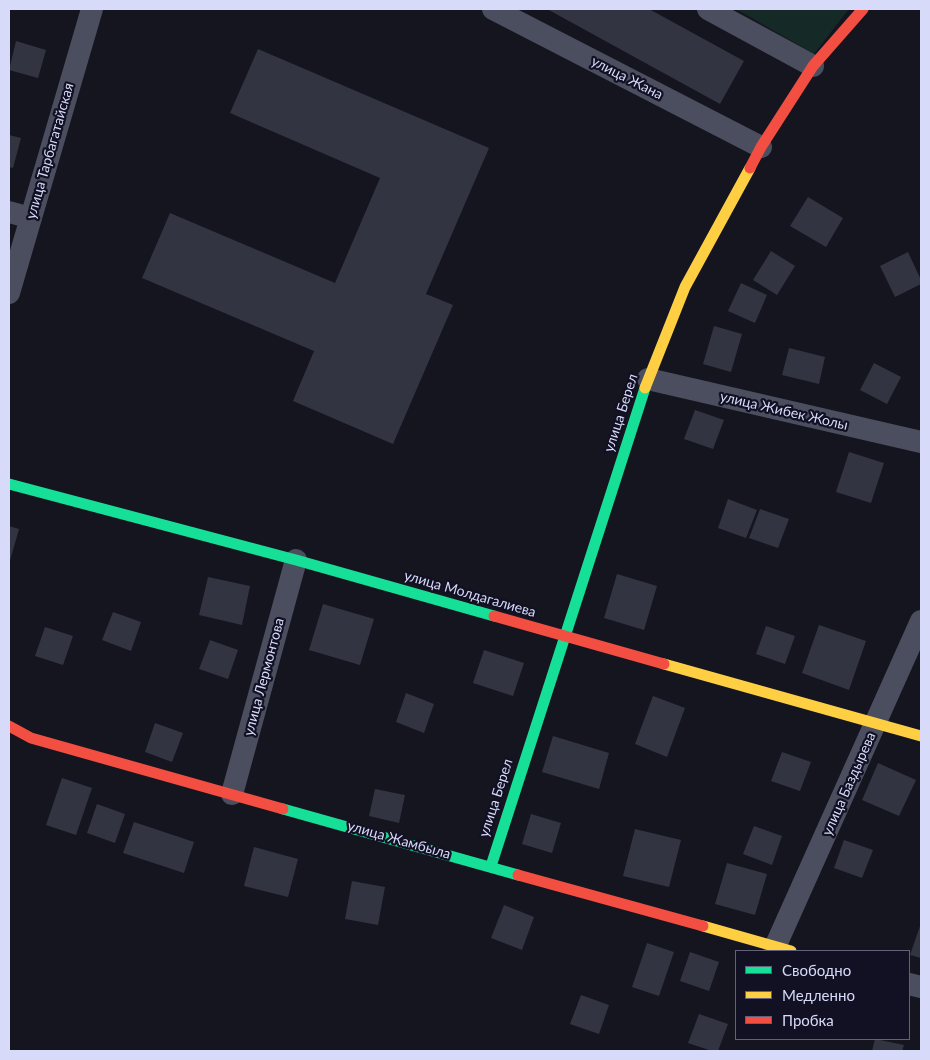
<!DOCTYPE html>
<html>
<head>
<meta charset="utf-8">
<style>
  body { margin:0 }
  #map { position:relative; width:930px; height:1060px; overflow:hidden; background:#15151f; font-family:Lato,sans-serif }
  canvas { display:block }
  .frame { position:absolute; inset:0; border:10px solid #d8dafa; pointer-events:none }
  .legend { position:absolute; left:735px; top:950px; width:175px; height:90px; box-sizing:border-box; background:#111123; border:1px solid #616179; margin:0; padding:6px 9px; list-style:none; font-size:15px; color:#d8dafa }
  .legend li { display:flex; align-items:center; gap:10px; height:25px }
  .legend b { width:25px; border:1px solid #616179 }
</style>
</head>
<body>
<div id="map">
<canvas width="930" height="1060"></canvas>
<div class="frame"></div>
<ul class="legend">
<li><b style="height:6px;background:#16e098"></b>Свободно</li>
<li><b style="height:6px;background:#ffcf43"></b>Медленно</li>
<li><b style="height:6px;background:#f24e42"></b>Пробка</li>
</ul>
</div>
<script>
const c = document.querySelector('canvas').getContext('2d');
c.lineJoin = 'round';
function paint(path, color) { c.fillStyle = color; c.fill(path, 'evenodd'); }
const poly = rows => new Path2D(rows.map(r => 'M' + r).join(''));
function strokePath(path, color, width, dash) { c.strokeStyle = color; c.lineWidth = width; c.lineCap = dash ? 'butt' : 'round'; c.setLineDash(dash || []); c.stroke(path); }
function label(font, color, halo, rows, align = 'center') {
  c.font = font + ' Lato,sans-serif'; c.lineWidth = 4.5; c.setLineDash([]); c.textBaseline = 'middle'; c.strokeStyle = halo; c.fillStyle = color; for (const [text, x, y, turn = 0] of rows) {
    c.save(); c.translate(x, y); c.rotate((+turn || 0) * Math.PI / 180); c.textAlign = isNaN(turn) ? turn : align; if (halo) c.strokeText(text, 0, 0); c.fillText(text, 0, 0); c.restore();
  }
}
const green = poly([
  [736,9,849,9,814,54]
]);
const building = poly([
  [547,9,649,9,744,61,720,104],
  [16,41,46,50,38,78,9,70],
  [258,49,489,148,426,294,453,305,393,444,293,401,314,351,142,278,170,213,335,283,380,178,230,113],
  [9,135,21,138,13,168,9,167],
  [808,197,843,218,826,247,790,226],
  [771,251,795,266,777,295,753,280],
  [908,252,921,280,921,284,895,297,880,266],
  [741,283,767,295,755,323,728,311],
  [714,326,742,334,731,372,703,364],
  [789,348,825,357,819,384,782,375],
  [874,363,901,377,887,404,860,390],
  [695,410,724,420,713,449,684,439],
  [849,452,884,463,871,503,836,492],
  [728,499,757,510,746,538,718,528],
  [760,509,789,519,778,548,749,538],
  [9,526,19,529,9,564],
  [617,574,657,586,644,630,604,618],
  [208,577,250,586,242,625,199,615],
  [323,604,374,619,360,665,309,650],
  [113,612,141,622,131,651,102,640],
  [819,625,866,641,849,690,802,673],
  [766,626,795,636,785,664,756,654],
  [45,627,73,636,63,665,35,656],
  [210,640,238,650,228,679,199,669],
  [484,650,524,663,513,696,473,683],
  [406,693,434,704,424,733,396,722],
  [653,696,685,708,667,757,635,744],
  [155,723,183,733,172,762,145,752],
  [553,736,609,753,599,789,542,772],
  [782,752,811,762,800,791,771,781],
  [878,763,916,780,899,816,862,800],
  [62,778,92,788,76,835,46,825],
  [375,789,405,795,399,823,369,816],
  [97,804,125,814,115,843,87,833],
  [531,814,561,823,552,853,522,844],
  [134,822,194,842,184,873,123,853],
  [754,826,782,836,772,865,743,854],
  [635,829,681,840,669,887,623,876],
  [844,840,873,850,862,878,834,868],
  [254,847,298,859,288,897,244,886],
  [727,863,767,874,755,915,715,904],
  [352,881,385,887,378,925,345,919],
  [504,905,534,917,522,950,491,938],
  [921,923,921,958,910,955],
  [647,943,674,952,659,996,632,987],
  [690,952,719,962,709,991,680,981],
  [581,995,609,1005,599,1034,570,1024],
  [699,1014,728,1024,718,1051,712,1051,688,1043],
  [875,1039,904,1045,902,1051,872,1051]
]);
const street = poly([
  [493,9,761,147],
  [708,9,813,66],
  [9,212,31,218],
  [9,293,92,9],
  [648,379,921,442],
  [232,794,296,560],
  [775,947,921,621],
  [909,984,921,987]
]);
const fast = poly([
  [9,484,296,560,494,616],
  [283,809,518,875],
  [491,866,645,388]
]);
const slow = poly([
  [645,388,685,287,750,168],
  [664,664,921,736],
  [703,926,791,951]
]);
const jam = poly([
  [750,168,761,147,813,66,863,9],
  [494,616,664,664],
  [9,726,31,738,283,809],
  [518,875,703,926]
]);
const streetNames = [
  ["улица Жана",627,78,27],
  ["улица Тарбагатайская",50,151,-74],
  ["улица Жибек Жолы",784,411,13],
  ["улица Берел",621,413,-72],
  ["улица Молдагалиева",470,594,16],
  ["улица Лермонтова",264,677,-75],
  ["улица Баздырева",849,784,-66],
  ["улица Берел",496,798,-72],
  ["улица Жамбыла",399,840,16]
];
paint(green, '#152926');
paint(building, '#333441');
strokePath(street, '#4b4e5e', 22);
strokePath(fast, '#16e098', 11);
strokePath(slow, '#ffcf43', 11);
strokePath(jam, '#f24e42', 11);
label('14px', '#d8dafa', '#111123', streetNames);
</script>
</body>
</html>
